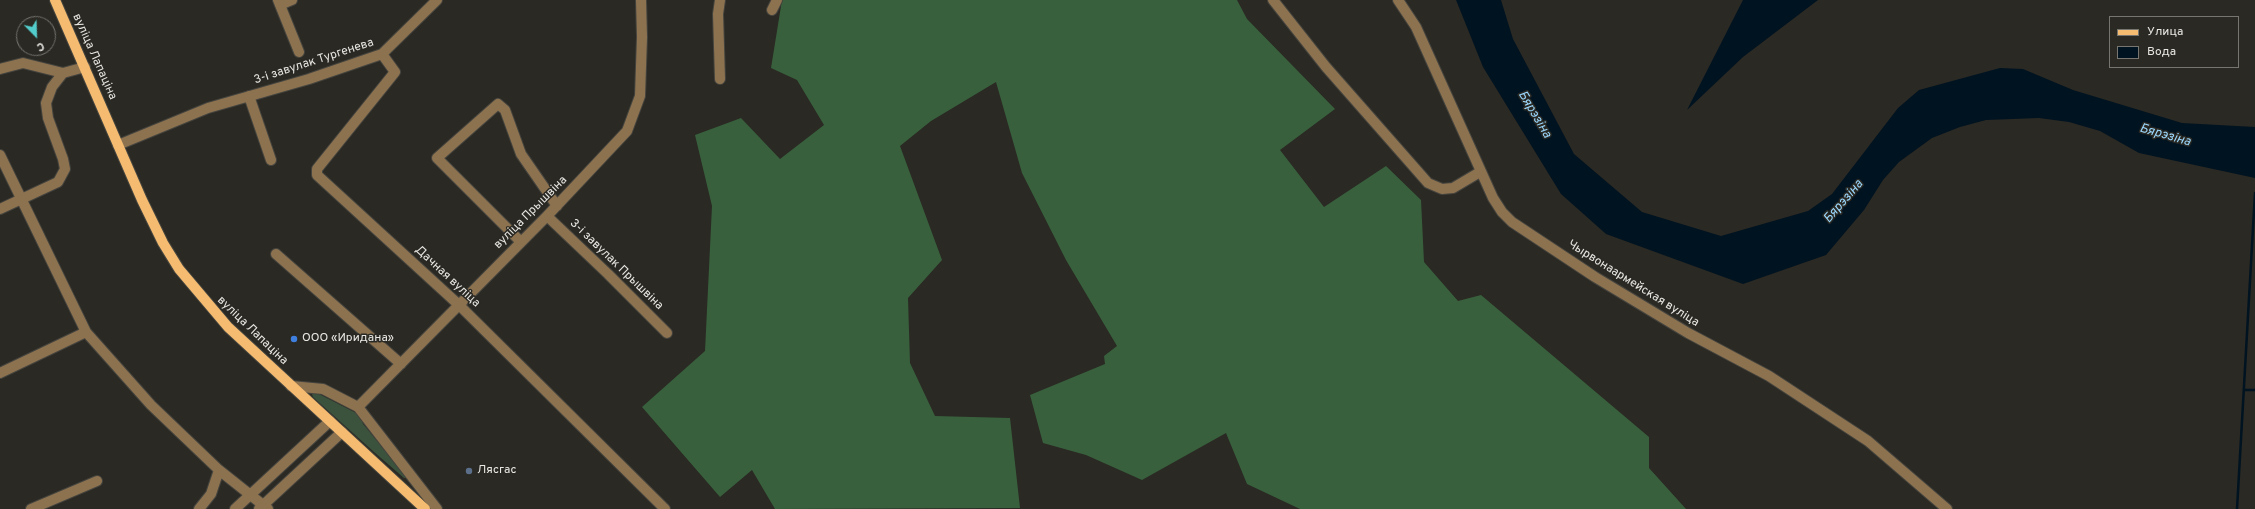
<!DOCTYPE html>
<html>
<head>
<meta charset="utf-8">
<style>
  body { margin:0 }
  #map { position:relative; width:2255px; height:509px; overflow:hidden; background:#2a2923; font-family:Overpass,sans-serif }
  canvas { display:block }
  .legend { position:absolute; left:2109px; top:16px; width:130px; height:52px; box-sizing:border-box; background:#2a2923; border:1px solid #767570; margin:0; padding:5px 7px; list-style:none; font-size:12px; color:#e8e7e3 }
  .legend li { display:flex; align-items:center; gap:8px; height:20px }
  .legend b { width:20px; border:1px solid #767570 }
  .north { position:absolute; left:16px; top:16px; width:40px; height:40px; box-sizing:border-box; background:#2a2923; border:1px solid #767570; border-radius:50%; rotate:157deg; font-size:11px; font-weight:700; line-height:16px; text-align:center; color:#e8e7e3 }
  .north::after { content:''; display:block; margin:auto; width:14px; height:18px; background:#53cdcb; clip-path:polygon(50% 0,100% 100%,50% 72%,0 100%) }
</style>
</head>
<body>
<div id="map">
<canvas width="2255" height="509"></canvas>
<ul class="legend">
<li><b style="height:5px;background:#f4bb71"></b>Улица</li>
<li><b style="height:11px;background:#001321"></b>Вода</li>
</ul>
<div class="north">С</div>
</div>
<script>
const c = document.querySelector('canvas').getContext('2d');
c.lineJoin = 'round';
function paint(path, color) { c.fillStyle = color; c.fill(path, 'evenodd'); }
const poly = rows => new Path2D(rows.map(r => 'M' + r).join(''));
function strokePath(path, color, width, dash) { c.strokeStyle = color; c.lineWidth = width; c.lineCap = dash ? 'butt' : 'round'; c.setLineDash(dash || []); c.stroke(path); }
function label(font, color, halo, rows, align = 'center') {
  c.font = font + ' Overpass,sans-serif'; c.lineWidth = 3; c.setLineDash([]); c.textBaseline = 'middle'; c.strokeStyle = halo; c.fillStyle = color; for (const [text, x, y, turn = 0] of rows) {
    c.save(); c.translate(x, y); c.rotate((+turn || 0) * Math.PI / 180); c.textAlign = isNaN(turn) ? turn : align; if (halo) c.strokeText(text, 0, 0); c.fillText(text, 0, 0); c.restore();
  }
}
const green = poly([
  [311,391,315,392,360,415,363,424,408,478,404,478,374,452,313,397]
]);
const forest = poly([
  [782,0,1237,0,1247,19,1335,109,1280,150,1324,207,1386,166,1421,200,1424,262,1458,301,1481,295,1649,437,1649,468,1686,509,1300,509,1247,484,1226,433,1142,480,1086,455,1043,443,1030,395,1105,364,1104,356,1117,346,1066,260,1022,173,996,82,931,121,900,146,942,260,908,298,910,363,935,416,1010,418,1020,508,775,509,752,470,720,497,642,407,705,351,712,206,695,135,741,118,780,159,824,125,797,80,771,68]
]);
const water = poly([
  [1456,0,1501,0,1513,39,1574,154,1642,212,1721,236,1808,211,1832,194,1898,108,1919,90,2000,68,2023,69,2073,90,2182,123,2255,127,2255,178,2139,153,2100,131,2069,122,2039,118,1986,120,1960,127,1932,138,1899,162,1883,180,1864,210,1826,255,1743,284,1606,234,1561,194,1483,67],
  [1743,0,1818,0,1743,57,1687,110]
]);
const stream = poly([
  [2244,390,2255,390],
  [2237,509,2255,193]
]);
const minor = poly([
  [278,0,299,52],
  [1273,0,1326,67,1428,183,1442,189,1453,188,1480,172],
  [1398,0,1416,27,1493,198,1502,212,1512,222,1595,277,1688,333,1769,376,1868,441,1947,509],
  [280,5,292,0],
  [772,10,777,0],
  [382,54,395,72,317,169,317,175,459,305,665,509],
  [0,69,23,63,63,73,85,67],
  [720,79,718,14,720,0],
  [249,96,271,160],
  [118,145,208,108,309,79,382,54,437,0],
  [0,155,86,332,151,405,219,470,268,509],
  [0,209,58,182,65,169,63,159,48,118,46,103,52,87,63,73],
  [547,216,608,274,667,333],
  [521,242,437,158,498,104,505,110,521,154,557,206],
  [276,254,401,364],
  [0,373,86,332],
  [291,386,323,389,358,407,437,509],
  [358,407,547,216,627,131,640,96,642,37,641,0],
  [31,509,97,481],
  [199,509,211,494,219,470],
  [235,509,330,421],
  [259,509,342,432]
]);
const major = poly([
  [55,0,142,200,163,243,179,269,228,327,425,509]
]);
const markers = [
  [294,339,4,"#3f7fe0"],
  [469,471,4,"#5c6f8a"]
];
const streetNames = [
  ["вуліца Лапаціна",94,57,66],
  ["3-і завулак Тургенева",314,62,-18],
  ["вуліца Прышвіна",531,213,-45],
  ["3-і завулак Прышвіна",616,265,44],
  ["Дачная вуліца",447,277,43],
  ["Чырвонаармейская вуліца",1633,284,32],
  ["вуліца Лапаціна",252,331,44]
];
const poiNames = [
  ["ООО «Иридана»",302,339],
  ["Лясгас",477,471]
];
const waterNames = [
  ["Бярэзіна",1534,115,59],
  ["Бярэзіна",2165,136,16],
  ["Бярэзіна",1844,202,-49]
];
paint(green, '#3b533d');
paint(forest, '#38603d');
paint(water, '#001321');
strokePath(stream, '#001321', 2.5);
strokePath(minor, '#45443e', 12);
strokePath(major, '#45443e', 12);
strokePath(minor, '#8d7250', 10);
strokePath(major, '#f4bb71', 10);
for (const [x, y, r, color] of markers) { const dot = new Path2D(); dot.arc(x, y, r, 0, 2 * Math.PI); c.fillStyle = color; c.fill(dot); strokePath(dot, '#2a2923', 1.5); }
label('12px', '#e8e7e3', '#2a2923', streetNames);
label('12px', '#e8e7e3', '#2a2923', poiNames, 'left');
label('italic 13px', '#9bd8fe', '#2a2923', waterNames);
</script>
</body>
</html>
